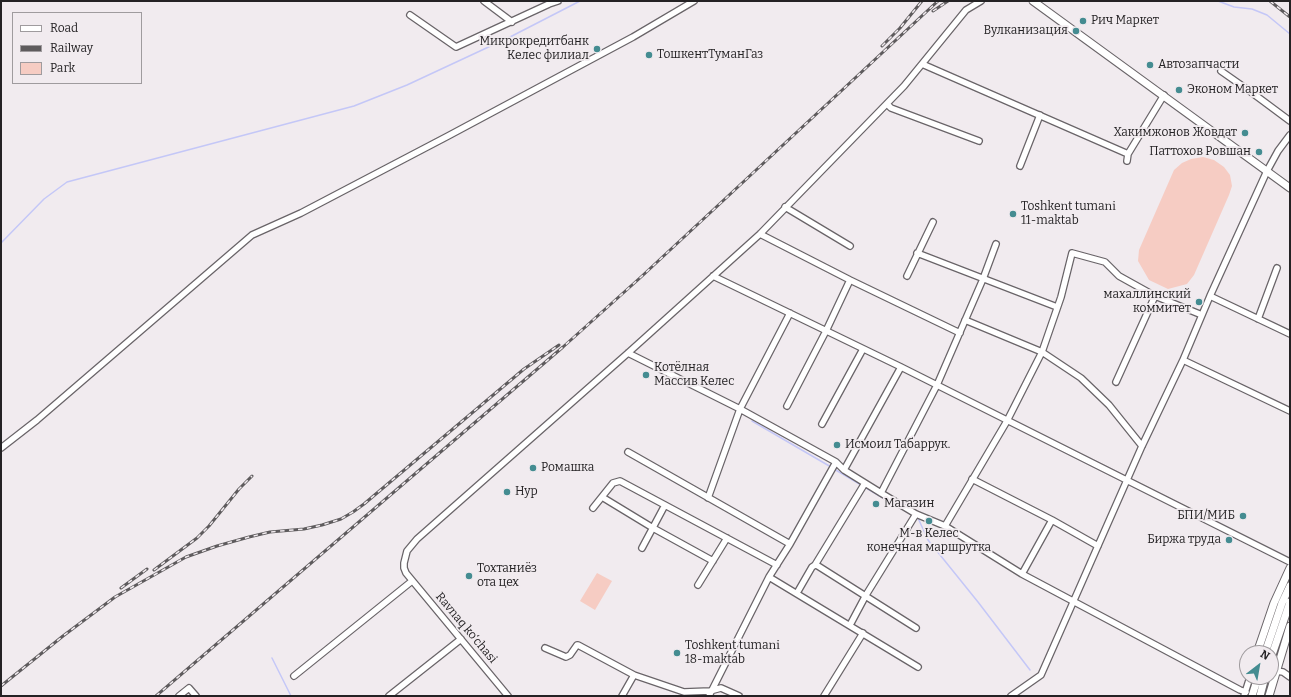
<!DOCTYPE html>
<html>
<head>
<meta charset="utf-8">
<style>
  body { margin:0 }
  #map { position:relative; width:1291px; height:697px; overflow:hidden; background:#f1ebef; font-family:Bitter,serif }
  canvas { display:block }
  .frame { position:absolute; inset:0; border:2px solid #242224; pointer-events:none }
  .legend { position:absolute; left:12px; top:12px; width:130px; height:72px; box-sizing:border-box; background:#f1ebef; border:1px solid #9f9b9e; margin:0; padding:5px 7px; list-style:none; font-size:12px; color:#242224 }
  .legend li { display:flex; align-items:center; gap:8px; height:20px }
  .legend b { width:20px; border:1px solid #9f9b9e }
  .north { position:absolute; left:1239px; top:645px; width:40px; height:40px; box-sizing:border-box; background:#f1ebef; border:1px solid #9f9b9e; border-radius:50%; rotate:31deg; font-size:11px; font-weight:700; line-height:16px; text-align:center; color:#242224 }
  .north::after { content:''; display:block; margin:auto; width:14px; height:18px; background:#448c91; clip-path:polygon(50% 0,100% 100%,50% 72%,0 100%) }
</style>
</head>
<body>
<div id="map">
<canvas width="1291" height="697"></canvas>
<div class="frame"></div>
<ul class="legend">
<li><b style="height:5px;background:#fff"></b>Road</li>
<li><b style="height:5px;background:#5e5b5d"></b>Railway</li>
<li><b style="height:11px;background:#f6ccc3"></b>Park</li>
</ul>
<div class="north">N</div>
</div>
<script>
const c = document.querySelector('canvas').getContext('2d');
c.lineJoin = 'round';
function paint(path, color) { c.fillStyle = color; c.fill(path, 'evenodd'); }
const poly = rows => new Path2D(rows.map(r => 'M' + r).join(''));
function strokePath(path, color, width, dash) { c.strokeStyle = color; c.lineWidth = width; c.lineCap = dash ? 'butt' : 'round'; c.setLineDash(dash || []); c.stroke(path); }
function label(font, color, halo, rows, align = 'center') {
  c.font = font + ' Bitter,serif'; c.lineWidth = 3.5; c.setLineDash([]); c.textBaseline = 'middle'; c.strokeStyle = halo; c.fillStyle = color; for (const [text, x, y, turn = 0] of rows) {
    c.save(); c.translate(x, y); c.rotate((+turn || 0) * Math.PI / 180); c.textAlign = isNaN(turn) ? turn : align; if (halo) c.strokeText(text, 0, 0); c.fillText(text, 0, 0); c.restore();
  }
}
const green = poly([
  [1203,157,1214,160,1224,167,1230,175,1232,186,1229,195,1194,275,1187,284,1168,289,1149,280,1138,261,1139,250,1174,170,1182,163,1191,159],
  [597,573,612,581,595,610,580,601]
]);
const stream = poly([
  [1218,1,1234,7,1252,9,1267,15,1290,34],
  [1,243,44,199,67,182,354,106,407,85,510,37,580,1],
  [752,421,831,467],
  [834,469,900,508],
  [916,517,918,518,928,540,978,602,1030,670],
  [272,658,291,696]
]);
const minor = poly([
  [484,1,512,22],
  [410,15,456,47,549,4,558,1],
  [922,64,1128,154],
  [1221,71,1251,92,1290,121],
  [887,104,891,108,979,141],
  [1127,161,1128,154,1164,95],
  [1020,166,1040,115],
  [785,207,850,246],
  [760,234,850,280,960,333],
  [917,253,1057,307],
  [713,276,901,367,1290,562],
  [907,276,933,222],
  [1210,296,1290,334],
  [1258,319,1277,268],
  [965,320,1042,352,1081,378,1109,405,1142,446],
  [628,353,740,409,836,462,844,470,881,493,916,514,945,526,1022,574,1240,690,1246,692],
  [1183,360,1290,411],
  [1116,382,1155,296],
  [787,406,826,331,850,280],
  [822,424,863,349],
  [1,448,37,420,252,235,301,213,448,136,633,37,694,1],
  [628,452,790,544],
  [844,470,901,367],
  [972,479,1052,520,1098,546],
  [881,493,937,385,983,279,996,244],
  [602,497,653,528,713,561],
  [708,498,740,409,790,313],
  [593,508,613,483,620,481,777,565],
  [945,526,1007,421,1042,352,1061,297,1072,253,1105,262,1119,276,1155,296,1202,315],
  [642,548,665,505],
  [815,565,865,483],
  [1022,574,1052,520],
  [769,577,918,667],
  [698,585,727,538],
  [797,593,812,567,815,565,818,566,916,628],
  [850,625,866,595,916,514],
  [545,648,566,657,570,655,577,645,578,645,634,675,684,692,710,691,721,688,739,696],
  [1276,671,1283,672,1290,677],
  [294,676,412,581],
  [179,696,189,688,196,696],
  [389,696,461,639],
  [508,696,406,573,404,568,404,563,407,551,417,539,628,353,760,234,904,86,966,10,981,1],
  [622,696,634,675],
  [709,696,769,577,790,544,836,462],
  [824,696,863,633],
  [1011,696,1041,675,1142,446,1183,360,1210,296,1267,171,1278,151,1290,135],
  [1244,696,1250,677]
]);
const major = poly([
  [1033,1,1290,188],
  [1257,653,1274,603,1290,568],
  [1265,653,1282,603,1290,586],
  [1271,658,1290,602],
  [1252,696,1258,677],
  [1260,696,1265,677],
  [1269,696,1290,626]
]);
const rail = poly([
  [1270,1,1290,17],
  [933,11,948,1],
  [882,46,900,28,922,1],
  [154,570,197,538,209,526,239,489,252,476],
  [121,588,147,569],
  [1,686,63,636,115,597,186,557,217,546,249,537,270,532,304,529,322,525,341,519,353,512,364,504,524,369,559,345],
  [156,696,563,347,641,277,938,1]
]);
const markers = [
  [1083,21,4,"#448c91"],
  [1076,31,4,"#448c91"],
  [597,49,4,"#448c91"],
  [649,55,4,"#448c91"],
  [1150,65,4,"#448c91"],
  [1179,90,4,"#448c91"],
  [1245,133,4,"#448c91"],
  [1259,152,4,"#448c91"],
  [1013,214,4,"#448c91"],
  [1199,302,4,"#448c91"],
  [646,375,4,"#448c91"],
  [837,445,4,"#448c91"],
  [533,468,4,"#448c91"],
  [507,492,4,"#448c91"],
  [876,504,4,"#448c91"],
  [1243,516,4,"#448c91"],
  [929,521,4,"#448c91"],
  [1229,540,4,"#448c91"],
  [469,576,4,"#448c91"],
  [677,653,4,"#448c91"]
];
const poiNames = [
  ["Рич Маркет",1091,21],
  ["Вулканизация",1068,31,"right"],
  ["Микрокредитбанк",589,42,"right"],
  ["Келес филиал",589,56,"right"],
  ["ТошкентТуманГаз",657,55],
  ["Автозапчасти",1158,65],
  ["Эконом Маркет",1187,90],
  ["Хакимжонов Жовдат",1237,133,"right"],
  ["Паттохов Ровшан",1251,152,"right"],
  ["Toshkent tumani",1021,207],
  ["11-maktab",1021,221],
  ["махаллинский",1191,295,"right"],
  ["коммитет",1191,309,"right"],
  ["Котёлная",654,368],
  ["Массив Келес",654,382],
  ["Исмоил Табаррук.",845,445],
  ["Ромашка",541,468],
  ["Нур",515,492],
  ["Магазин",884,504],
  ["БПИ/МИБ",1235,516,"right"],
  ["М-в Келес",929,534,"center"],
  ["конечная маршрутка",929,548,"center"],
  ["Биржа труда",1221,540,"right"],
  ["Тохтаниёз",477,569],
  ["ота цех",477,583],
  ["Toshkent tumani",685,646],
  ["18-maktab",685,660]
];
const streetNames = [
  ["Ravnaq ko‘chasi",466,628,50]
];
paint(green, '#f6ccc3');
strokePath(stream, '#c4c7f7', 1.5);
strokePath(minor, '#696468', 8);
strokePath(major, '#696468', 9);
strokePath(minor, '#fff', 5.5);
strokePath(major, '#fff', 7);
strokePath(rail, '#5e5b5d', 3);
strokePath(rail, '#f1ebef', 1.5, [4.5]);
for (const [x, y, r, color] of markers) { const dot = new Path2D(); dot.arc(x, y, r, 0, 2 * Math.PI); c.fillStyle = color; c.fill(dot); strokePath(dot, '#f1ebef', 1.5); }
label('12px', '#242224', '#f1ebef', poiNames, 'left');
label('12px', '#242224', '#f1ebef', streetNames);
</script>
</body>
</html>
